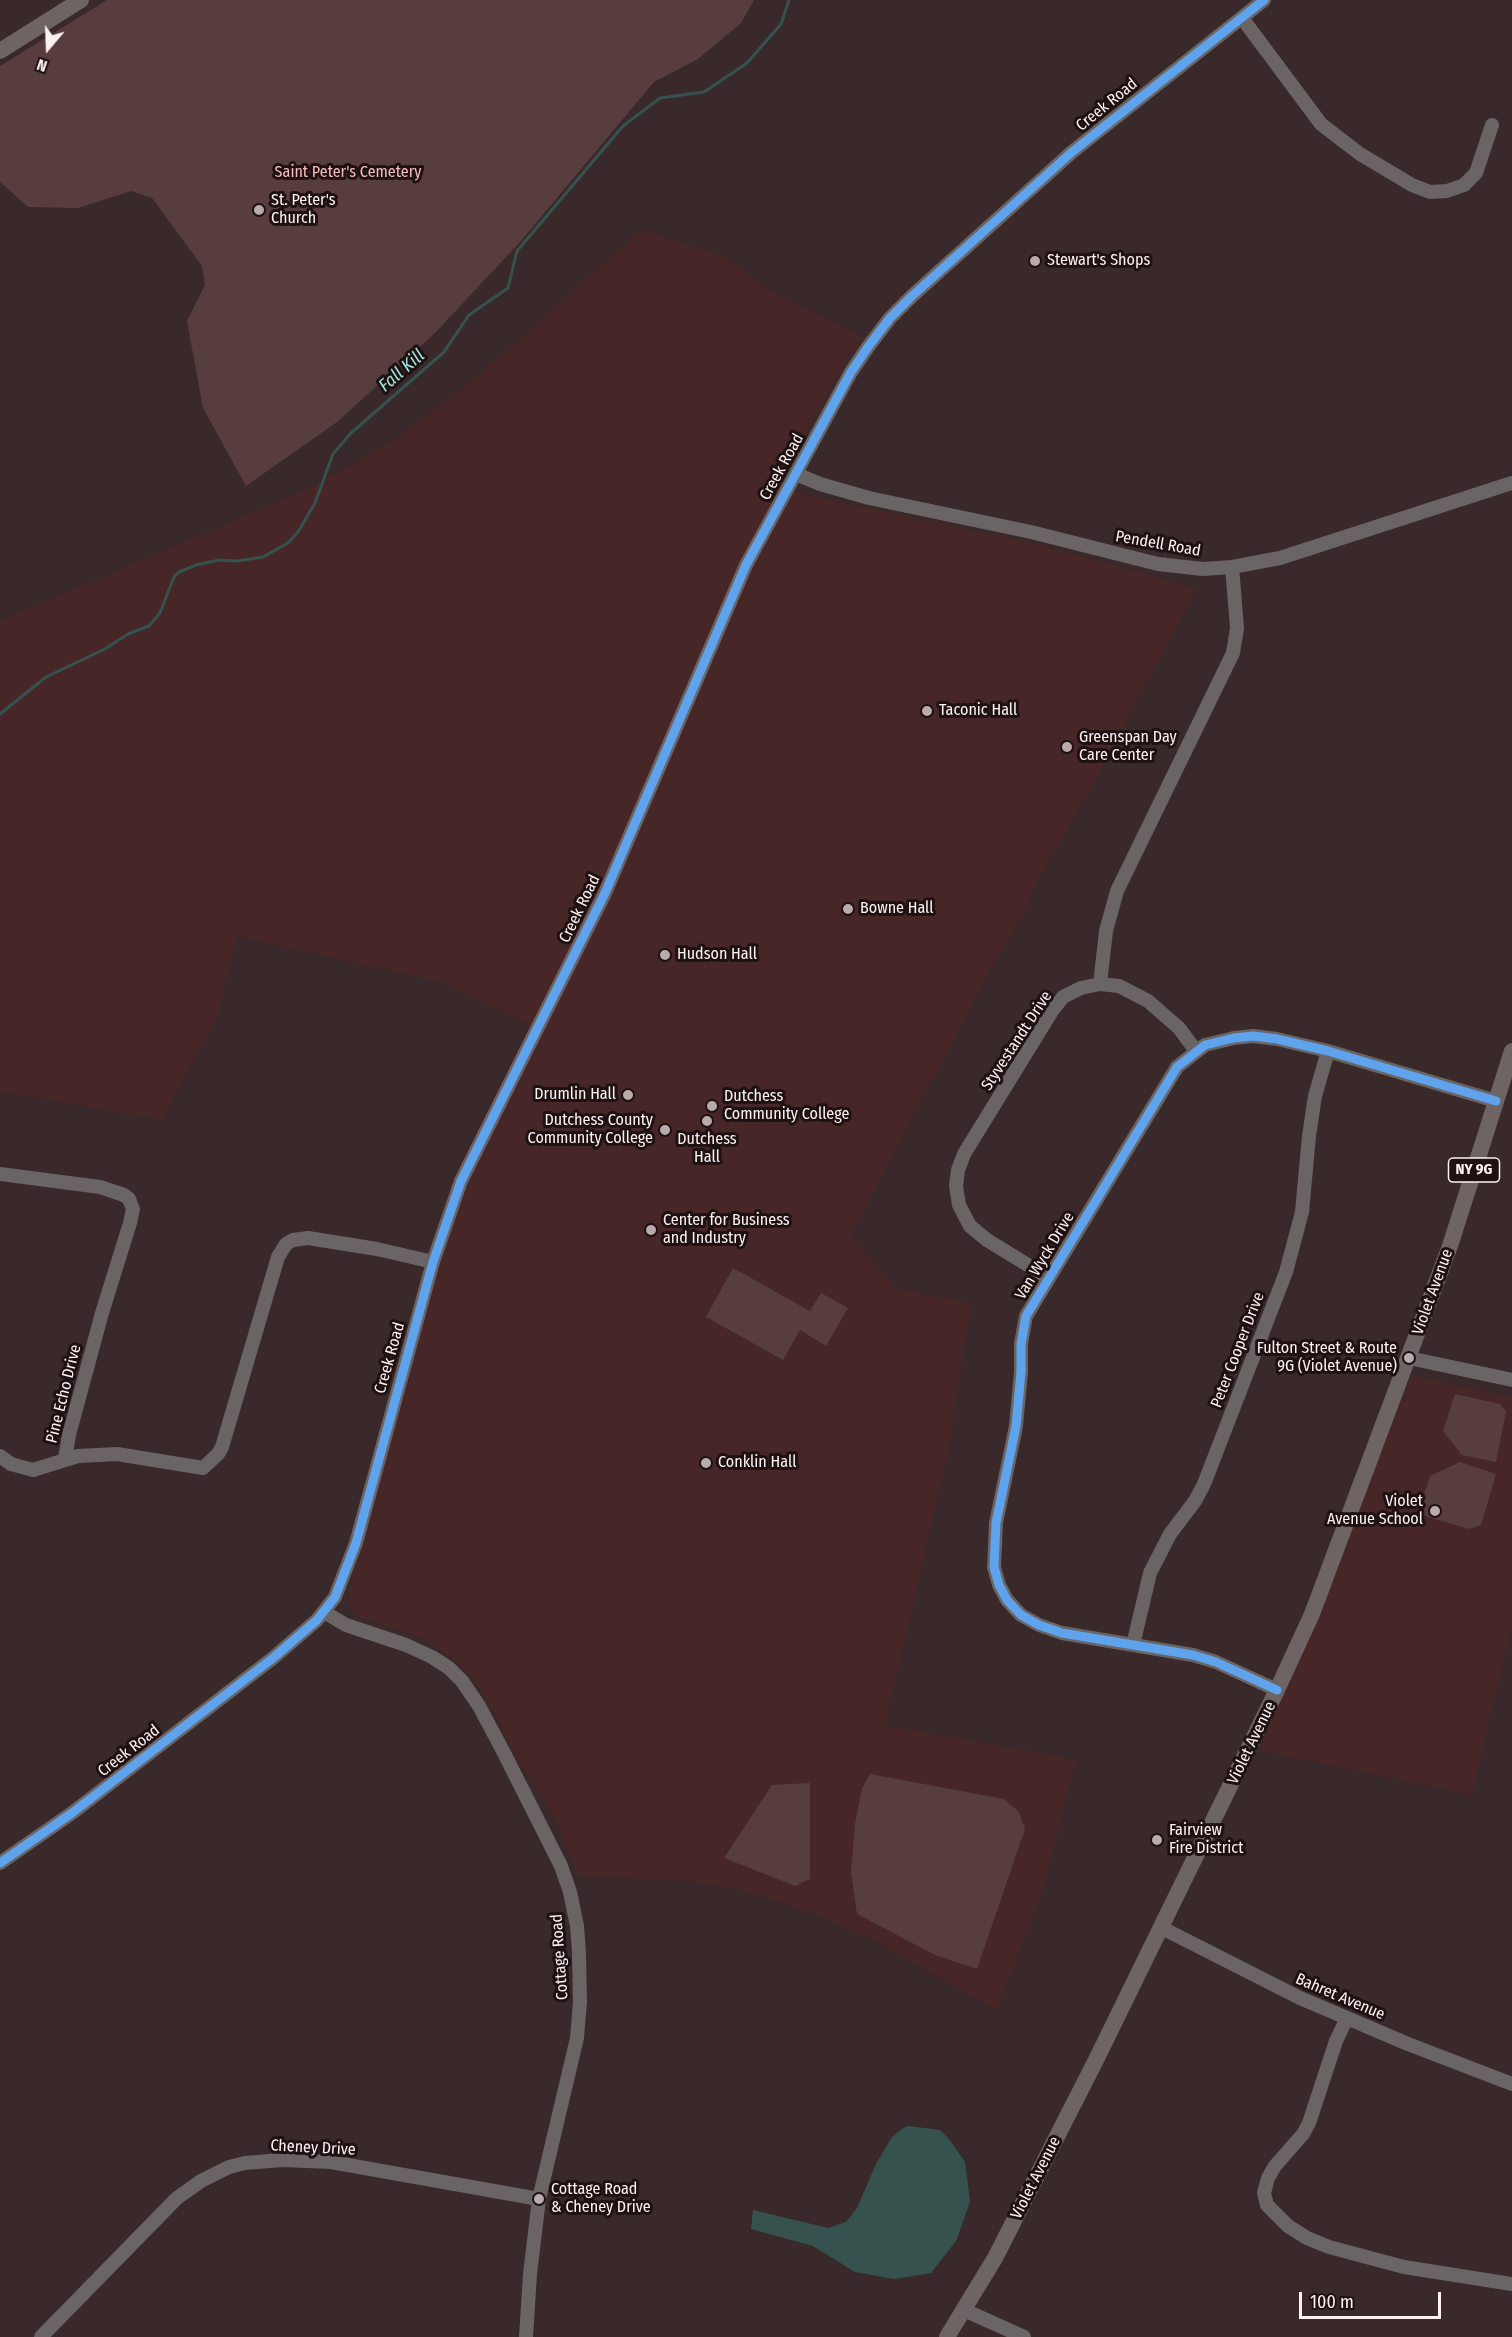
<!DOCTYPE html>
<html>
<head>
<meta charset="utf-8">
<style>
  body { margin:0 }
  #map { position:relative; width:1512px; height:2337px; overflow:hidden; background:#3a292a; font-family:"Fira Sans Condensed",sans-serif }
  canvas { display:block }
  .north { position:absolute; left:18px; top:18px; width:60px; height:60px; -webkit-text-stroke:4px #1e1111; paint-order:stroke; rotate:199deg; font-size:16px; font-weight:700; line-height:24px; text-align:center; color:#fdf1f1 }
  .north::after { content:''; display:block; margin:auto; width:21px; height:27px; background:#fdf1f1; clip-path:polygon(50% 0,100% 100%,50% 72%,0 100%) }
  .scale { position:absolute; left:1299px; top:2292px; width:142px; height:27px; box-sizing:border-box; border:3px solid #fdf1f1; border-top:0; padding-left:8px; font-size:18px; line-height:21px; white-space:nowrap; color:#fdf1f1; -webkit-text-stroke:4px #1e1111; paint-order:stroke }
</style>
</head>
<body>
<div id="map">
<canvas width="1512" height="2337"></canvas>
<div class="north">N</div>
<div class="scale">100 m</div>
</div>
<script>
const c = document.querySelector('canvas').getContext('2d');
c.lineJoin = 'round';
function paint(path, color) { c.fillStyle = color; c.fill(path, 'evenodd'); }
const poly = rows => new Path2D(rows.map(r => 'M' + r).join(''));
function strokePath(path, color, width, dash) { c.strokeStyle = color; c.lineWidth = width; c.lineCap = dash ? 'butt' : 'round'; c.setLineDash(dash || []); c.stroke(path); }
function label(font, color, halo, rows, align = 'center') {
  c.font = font + ' "Fira Sans Condensed",sans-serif'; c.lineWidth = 6; c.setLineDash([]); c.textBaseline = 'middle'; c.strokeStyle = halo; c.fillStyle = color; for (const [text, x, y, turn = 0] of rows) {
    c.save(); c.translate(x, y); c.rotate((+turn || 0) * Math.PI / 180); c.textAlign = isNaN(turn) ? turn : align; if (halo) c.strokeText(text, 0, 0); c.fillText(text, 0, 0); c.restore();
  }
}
const built = poly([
  [641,230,722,255,778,296,863,337,848,357,777,480,803,494,1037,544,1198,589,1169,640,1099,774,1031,892,1029,903,1017,926,992,967,851,1234,896,1289,971,1303,949,1448,885,1725,1079,1760,1066,1792,1055,1847,1036,1908,997,2010,873,1940,819,1916,778,1901,732,1888,677,1880,578,1876,555,1819,517,1758,487,1699,476,1682,461,1665,428,1641,407,1632,360,1617,353,1612,348,1602,352,1579,445,1245,469,1181,544,1031,441,982,236,936,220,1011,162,1120,0,1091,0,788,2,785,0,783,0,621,308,489,385,446,453,396,509,349],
  [1412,1376,1512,1397,1512,1625,1472,1795,1260,1750]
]);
const green = poly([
  [107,0,754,0,741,23,698,59,654,82,520,242,435,333,337,422,246,486,203,408,187,321,205,285,202,266,152,198,131,191,78,208,28,207,0,182,0,66],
  [733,1268,810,1311,821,1293,848,1308,826,1346,800,1330,783,1360,706,1317],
  [1455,1394,1500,1404,1506,1411,1496,1462,1462,1455,1443,1431],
  [1460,1462,1496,1474,1481,1525,1469,1529,1418,1514,1430,1476],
  [870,1774,1004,1799,1019,1812,1025,1829,977,1969,935,1955,857,1914,851,1872,855,1824,862,1788],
  [810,1783,810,1879,795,1886,724,1858,772,1785]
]);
const water = poly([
  [909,2126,940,2130,950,2140,965,2162,970,2202,956,2241,931,2273,894,2279,855,2272,813,2246,751,2229,753,2210,828,2228,846,2222,857,2208,876,2164,892,2137,903,2128]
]);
const stream = poly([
  [0,714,46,677,105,649,128,634,149,626,160,613,174,577,179,572,196,565,219,560,237,561,263,557,288,543,298,532,315,503,333,454,351,433,444,352,469,315,508,288,517,251,623,126,660,98,704,92,747,63,781,24,789,0]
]);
const minor = poly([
  [1242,18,1321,124,1360,154,1412,185,1430,192,1447,191,1464,185,1476,173,1492,125],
  [796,474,820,484,869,498,1031,532,1158,564,1203,569,1232,567,1280,558,1512,483],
  [1100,984,1106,931,1117,891,1233,653,1237,628,1232,567],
  [0,1174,100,1187,124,1195,129,1199,133,1209,130,1223,102,1313,69,1435,65,1459],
  [1049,1278,987,1240,970,1226,959,1205,956,1186,958,1170,964,1154,1052,1011,1063,997,1081,988,1100,984,1119,986,1148,1001,1179,1028,1196,1051],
  [1409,1358,1512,1380],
  [0,1456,11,1464,33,1470,78,1456,117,1454,203,1468,218,1454,222,1447,278,1257,286,1244,293,1240,308,1238,377,1249,433,1262],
  [324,1612,346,1625,406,1645,432,1657,449,1668,462,1681,479,1706,503,1751,561,1866,570,1892,577,1926,579,1952,580,2002,577,2038,539,2199,530,2274,526,2337],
  [1133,1645,1150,1573,1170,1534,1195,1501,1204,1484,1286,1272,1302,1212,1309,1136,1315,1096,1328,1051],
  [1277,1690,1216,1662,1193,1655,1062,1633,1039,1625,1021,1615,1007,1600,999,1585,994,1567,996,1523,1016,1426,1021,1372,1021,1344,1026,1316,1177,1067,1205,1045,1234,1038,1253,1036,1277,1039,1328,1051,1496,1101],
  [0,1863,72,1813,273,1658,317,1620,335,1597,356,1543,433,1262,461,1181,605,893,746,565,851,372,868,347,890,318,912,296,1072,152,1264,0],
  [1162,1928,1300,1998,1408,2044,1512,2084],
  [1347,2018,1336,2041,1309,2123,1303,2134,1275,2166,1268,2178,1264,2193,1267,2205,1288,2226,1307,2238,1329,2247,1404,2267,1512,2284],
  [964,2310,1024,2337],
  [41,2337,177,2198,201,2181,229,2167,245,2163,282,2160,331,2162,539,2199]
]);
const major = poly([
  [0,51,81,0],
  [947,2337,995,2258,1096,2060,1277,1690,1312,1614,1450,1246,1512,1051]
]);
const cycleway = poly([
  [1277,1690,1216,1662,1193,1655,1062,1633,1039,1625,1021,1615,1007,1600,999,1585,994,1567,996,1523,1016,1426,1021,1372,1021,1344,1026,1316,1177,1067,1205,1045,1234,1038,1253,1036,1277,1039,1328,1051,1496,1101],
  [0,1863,72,1813,273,1658,317,1620,335,1597,356,1543,433,1262,461,1181,605,893,746,565,851,372,868,347,890,318,912,296,1072,152,1264,0]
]);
const markers = [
  [259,210,6,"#b9abab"],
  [1035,261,6,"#b9abab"],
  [927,711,6,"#b9abab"],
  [1067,747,6,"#b9abab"],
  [848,909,6,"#b9abab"],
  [665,955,6,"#b9abab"],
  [628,1095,6,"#b9abab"],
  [712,1106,6,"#b9abab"],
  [707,1121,6,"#b9abab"],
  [665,1130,6,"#b9abab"],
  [651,1230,6,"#b9abab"],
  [1409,1358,6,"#b9abab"],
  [706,1463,6,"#b9abab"],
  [1435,1511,6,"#b9abab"],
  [1157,1840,6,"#b9abab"],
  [539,2199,6,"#b9abab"]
];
const shields = [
  [1474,1170,51]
];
const shieldNames = [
  ["NY 9G",1474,1170]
];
const streetNames = [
  ["Creek Road",1107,105,-39],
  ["Creek Road",782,467,-61],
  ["Pendell Road",1158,544,10],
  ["Creek Road",580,909,-64],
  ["Styvestandt Drive",1017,1041,-57],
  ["Van Wyck Drive",1045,1256,-59],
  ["Violet Avenue",1433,1292,-70],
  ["Peter Cooper Drive",1238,1350,-69],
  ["Creek Road",390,1358,-74],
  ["Pine Echo Drive",64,1394,-76],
  ["Violet Avenue",1252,1743,-64],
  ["Creek Road",129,1751,-38],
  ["Cottage Road",560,1957,-94],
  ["Bahret Avenue",1340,1997,23],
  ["Cheney Drive",313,2148,3],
  ["Violet Avenue",1036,2178,-63]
];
const parkNames = [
  ["Saint Peter's Cemetery",348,173]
];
const poiNames = [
  ["St. Peter's",271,201],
  ["Church",271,219],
  ["Stewart's Shops",1047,261],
  ["Taconic Hall",939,711],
  ["Greenspan Day",1079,738],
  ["Care Center",1079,756],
  ["Bowne Hall",860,909],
  ["Hudson Hall",677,955],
  ["Drumlin Hall",616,1095,"right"],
  ["Dutchess",724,1097],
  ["Community College",724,1115],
  ["Dutchess County",653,1121,"right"],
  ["Community College",653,1139,"right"],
  ["Dutchess",707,1140,"center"],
  ["Hall",707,1158,"center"],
  ["Center for Business",663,1221],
  ["and Industry",663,1239],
  ["Fulton Street & Route",1397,1349,"right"],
  ["9G (Violet Avenue)",1397,1367,"right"],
  ["Conklin Hall",718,1463],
  ["Violet",1423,1502,"right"],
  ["Avenue School",1423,1520,"right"],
  ["Fairview",1169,1831],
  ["Fire District",1169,1849],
  ["Cottage Road",551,2190],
  ["& Cheney Drive",551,2208]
];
const waterNames = [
  ["Fall Kill",402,371,-41]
];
paint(built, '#472627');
paint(green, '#573d3e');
paint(water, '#35524f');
strokePath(stream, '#35524f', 3);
strokePath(minor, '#6a6464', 14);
strokePath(major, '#6e6464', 16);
strokePath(cycleway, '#60a3ed', 9);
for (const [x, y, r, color] of markers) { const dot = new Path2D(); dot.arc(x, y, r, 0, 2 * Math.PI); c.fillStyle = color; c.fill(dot); strokePath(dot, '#1e1111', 2); }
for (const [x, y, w] of shields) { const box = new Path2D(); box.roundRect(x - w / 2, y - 12, w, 24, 4.5); c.fillStyle = '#1e1111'; c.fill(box); strokePath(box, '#fdf1f1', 1.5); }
label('bold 15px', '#fdf1f1', null, shieldNames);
label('16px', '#fdf1f1', '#1e1111', streetNames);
label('16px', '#f9bcbd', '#1e1111', parkNames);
label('16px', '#fdf1f1', '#1e1111', poiNames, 'left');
label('italic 18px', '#9ee4dc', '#1e1111', waterNames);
</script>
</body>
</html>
